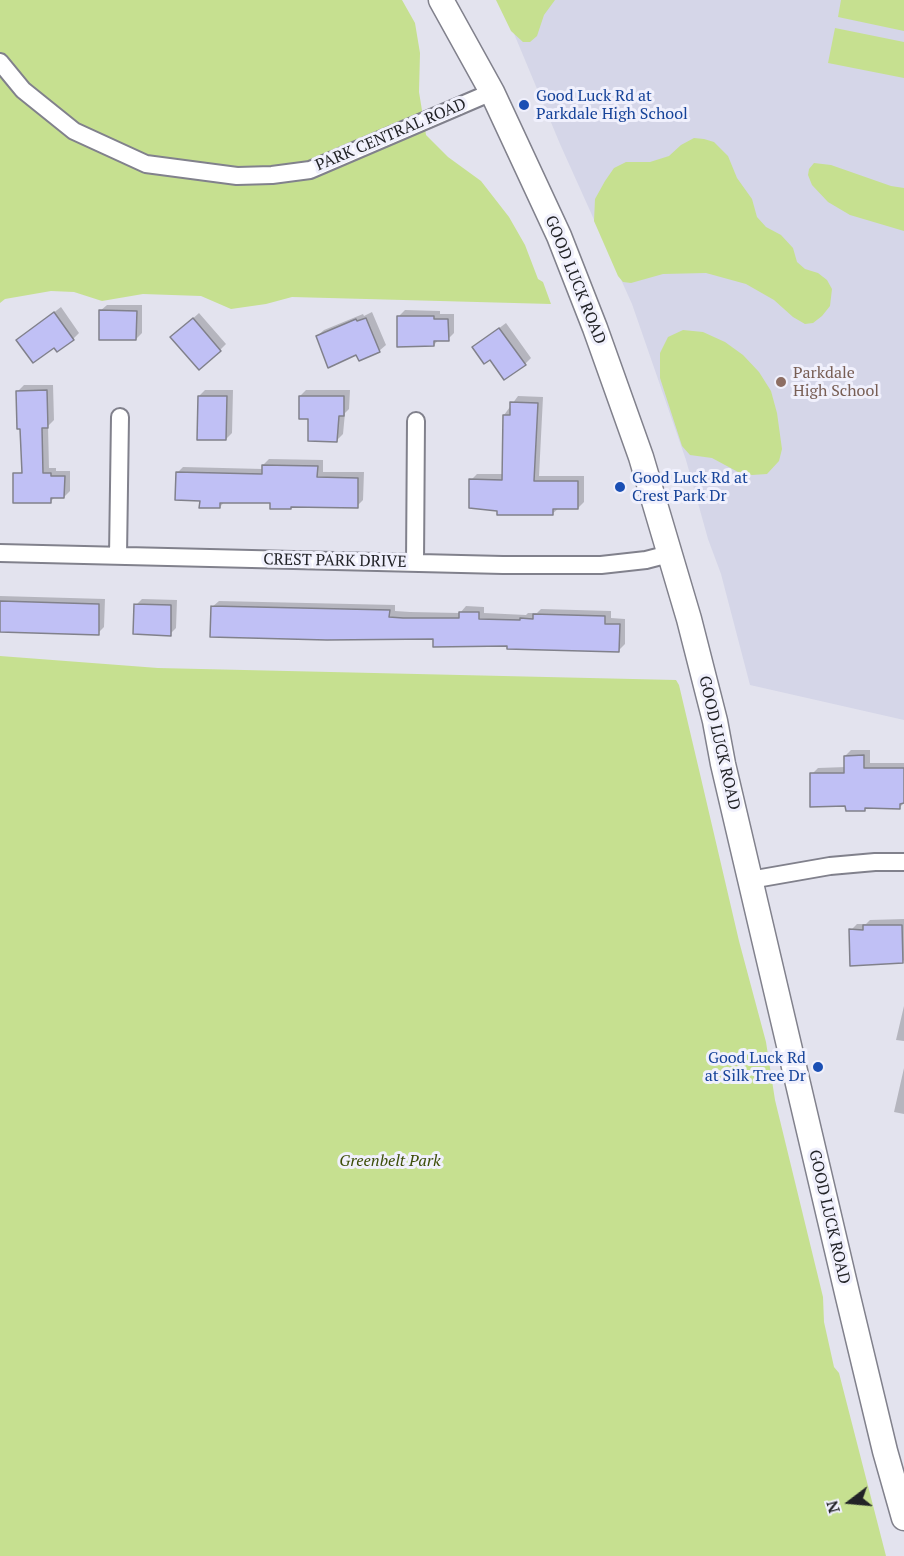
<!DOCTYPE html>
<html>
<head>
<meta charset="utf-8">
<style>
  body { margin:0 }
  #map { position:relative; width:904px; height:1556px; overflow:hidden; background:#e3e3ee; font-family:"PT Serif",serif }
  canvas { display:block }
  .north { position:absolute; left:820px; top:1472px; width:60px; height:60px; -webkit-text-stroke:4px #f0f0fc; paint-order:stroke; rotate:254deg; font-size:16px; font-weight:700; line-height:24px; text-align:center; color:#222327 }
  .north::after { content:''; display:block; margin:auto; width:21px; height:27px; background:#222327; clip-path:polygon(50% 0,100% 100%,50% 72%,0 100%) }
</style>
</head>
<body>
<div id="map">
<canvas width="904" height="1556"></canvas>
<div class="north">N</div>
</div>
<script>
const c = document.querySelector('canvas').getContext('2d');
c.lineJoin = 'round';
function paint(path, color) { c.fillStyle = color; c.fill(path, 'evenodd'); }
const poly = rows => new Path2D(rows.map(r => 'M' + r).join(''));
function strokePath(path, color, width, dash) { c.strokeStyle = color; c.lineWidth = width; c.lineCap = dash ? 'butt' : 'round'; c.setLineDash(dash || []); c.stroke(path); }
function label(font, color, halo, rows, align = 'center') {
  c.font = font + ' "PT Serif",serif'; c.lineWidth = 6; c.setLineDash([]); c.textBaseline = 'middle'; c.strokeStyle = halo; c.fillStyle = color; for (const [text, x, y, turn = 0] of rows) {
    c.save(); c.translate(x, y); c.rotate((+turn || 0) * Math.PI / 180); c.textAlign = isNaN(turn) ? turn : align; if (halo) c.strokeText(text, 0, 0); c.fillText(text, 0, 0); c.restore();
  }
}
const built = poly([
  [500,0,904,0,904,720,750,685,721,574,708,539,686,460,632,304,560,144]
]);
const green = poly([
  [0,0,402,0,415,23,420,53,419,92,426,135,448,157,481,181,509,217,525,245,538,279,543,282,551,304,292,297,266,304,231,309,201,296,143,294,102,301,74,292,51,291,5,299,0,303],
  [496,0,555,0,544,15,537,36,530,42,523,42,511,31],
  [841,0,904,0,904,31,838,17],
  [835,28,904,42,904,78,828,63],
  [694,138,704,139,714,142,728,156,737,178,752,199,757,217,766,227,781,235,793,248,797,262,805,269,818,273,827,280,832,289,830,306,822,316,813,323,805,324,793,317,774,300,746,284,706,273,663,274,631,283,623,282,618,276,594,221,595,199,605,181,614,168,626,162,650,162,669,156,681,145],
  [814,163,831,165,891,186,904,188,904,231,850,215,828,202,812,185,808,175,809,169],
  [683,330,703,332,725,342,743,355,759,372,771,391,777,413,782,449,779,461,767,474,752,475,738,472,712,458,690,455,682,446,660,378,660,353,668,337],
  [0,656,158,668,676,680,679,685,700,774,739,941,766,1042,775,1100,823,1297,824,1322,834,1367,839,1373,886,1556,0,1556]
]);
const shadow = poly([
  [107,305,142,305,142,333,136,339,100,311],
  [61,307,79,333,73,339,54,346,18,340],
  [405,310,440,311,440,314,454,314,454,333,448,339,439,339,434,345,399,316],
  [372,312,386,345,379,351,357,353,317,336,324,330,363,314,364,316],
  [199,313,226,344,220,350,179,331],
  [506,323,531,358,525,364,490,358,474,347],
  [24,385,53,385,54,420,48,426,49,468,56,468,56,471,70,471,70,491,64,497,55,497,50,502,20,473,23,470,18,391],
  [205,390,233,390,232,433,226,439,199,396],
  [306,390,350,390,349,409,345,413,343,434,337,440,300,396],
  [518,396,543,397,539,476,584,476,584,502,578,508,559,508,552,514,499,509,471,480,477,474,503,474,504,415],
  [269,459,323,460,323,472,364,472,363,500,357,506,293,505,291,508,271,502,225,501,220,507,201,499,177,473,183,467,263,469,263,465],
  [0,596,105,599,104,627,98,633,0,631],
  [142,599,177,600,176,628,170,634,136,605],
  [219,601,395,605,395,611,410,612,460,613,466,606,484,607,484,613,526,615,528,613,537,613,541,609,611,611,611,618,625,619,625,644,618,651,434,638,212,607],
  [851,750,870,750,870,763,904,763,904,803,900,807,867,807,865,809,847,805,812,774,818,768,846,767,845,756],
  [904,919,904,960,902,962,851,930,857,924,866,924,870,920],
  [904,1006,904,1041,896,1040],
  [904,1068,904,1114,894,1112]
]);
const building = poly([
  [99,310,137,311,136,340,99,340,99,310],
  [54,312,74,340,57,352,54,348,33,363,16,340,54,312],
  [397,316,434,316,434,319,448,319,449,341,434,341,434,346,397,347,397,316],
  [193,318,221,351,199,370,170,337,193,318],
  [366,318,380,352,359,361,356,355,328,368,316,336,356,319,357,321,366,318],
  [499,328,526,365,504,380,490,360,484,364,472,347,499,328],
  [47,390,48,428,42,428,43,473,51,473,51,476,65,476,64,498,51,498,51,503,13,503,13,473,22,473,20,429,17,429,16,391,47,390],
  [198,396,227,396,226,440,197,440,198,396],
  [299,396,344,396,344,416,339,416,337,442,308,441,308,419,299,419,299,396],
  [510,402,538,403,534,481,578,481,578,509,553,509,553,515,497,515,497,511,469,508,469,479,502,480,503,415,510,415,510,402],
  [262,465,318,466,317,477,358,478,358,508,291,507,291,509,270,509,270,503,220,503,220,508,199,508,200,501,175,500,176,472,262,474,262,465],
  [0,601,99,604,99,635,0,632,0,601],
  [134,604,171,605,171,636,133,634,134,604],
  [211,606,390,610,389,617,403,618,459,618,459,612,479,612,479,619,520,620,520,618,533,619,533,614,605,616,605,624,620,624,619,652,507,649,507,646,433,647,433,639,327,640,210,637,211,606],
  [864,755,864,768,904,768,904,803,900,804,900,809,865,808,865,811,846,811,845,806,810,807,810,773,844,773,844,756,864,755],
  [863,925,902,925,903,963,850,966,849,929,863,930,863,925]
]);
const street = poly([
  [0,62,23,90,74,131,146,164,237,176,272,175,310,170,492,92],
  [0,553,503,565,601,565,646,560,669,554],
  [118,556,120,417],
  [415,563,416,421],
  [750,880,830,866,875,862,904,862]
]);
const secondary = poly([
  [441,0,492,92,559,236,595,328,641,457,689,619,715,721,723,764,848,1297,885,1451,904,1518]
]);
const markers = [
  [524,105,6,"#1a4fb4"],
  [781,382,6,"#8d6e63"],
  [620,487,6,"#1a4fb4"],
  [818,1067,6,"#1a4fb4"]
];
const transitNames = [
  ["Good Luck Rd at",536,96],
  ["Parkdale High School",536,114],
  ["Good Luck Rd at",632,478],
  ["Crest Park Dr",632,496],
  ["Good Luck Rd",806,1058,"right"],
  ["at Silk Tree Dr",806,1076,"right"]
];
const streetNames = [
  ["PARK CENTRAL ROAD",391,135,-23],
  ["GOOD LUCK ROAD",575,280,68],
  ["CREST PARK DRIVE",335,561,1],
  ["GOOD LUCK ROAD",719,743,77],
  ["GOOD LUCK ROAD",829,1217,77]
];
const educationNames = [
  ["Parkdale",793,373],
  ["High School",793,391]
];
const parkNames = [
  ["Greenbelt Park",390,1161]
];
paint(built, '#d5d6e8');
paint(green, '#c6e090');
paint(shadow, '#0003');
paint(building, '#c0c0f5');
strokePath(building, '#81818b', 1.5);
strokePath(street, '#81818c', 20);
strokePath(secondary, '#81818c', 27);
strokePath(street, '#fff', 16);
strokePath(secondary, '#fff', 24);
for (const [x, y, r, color] of markers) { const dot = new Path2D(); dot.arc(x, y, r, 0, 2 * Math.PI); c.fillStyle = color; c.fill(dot); strokePath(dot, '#f0f0fc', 2); }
label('16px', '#164399', '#f0f0fc', transitNames, 'left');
label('16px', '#222327', '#f0f0fc', streetNames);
label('16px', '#785e54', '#f0f0fc', educationNames, 'left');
label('italic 16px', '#3d4e09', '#f0f0fc', parkNames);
</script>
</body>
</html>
